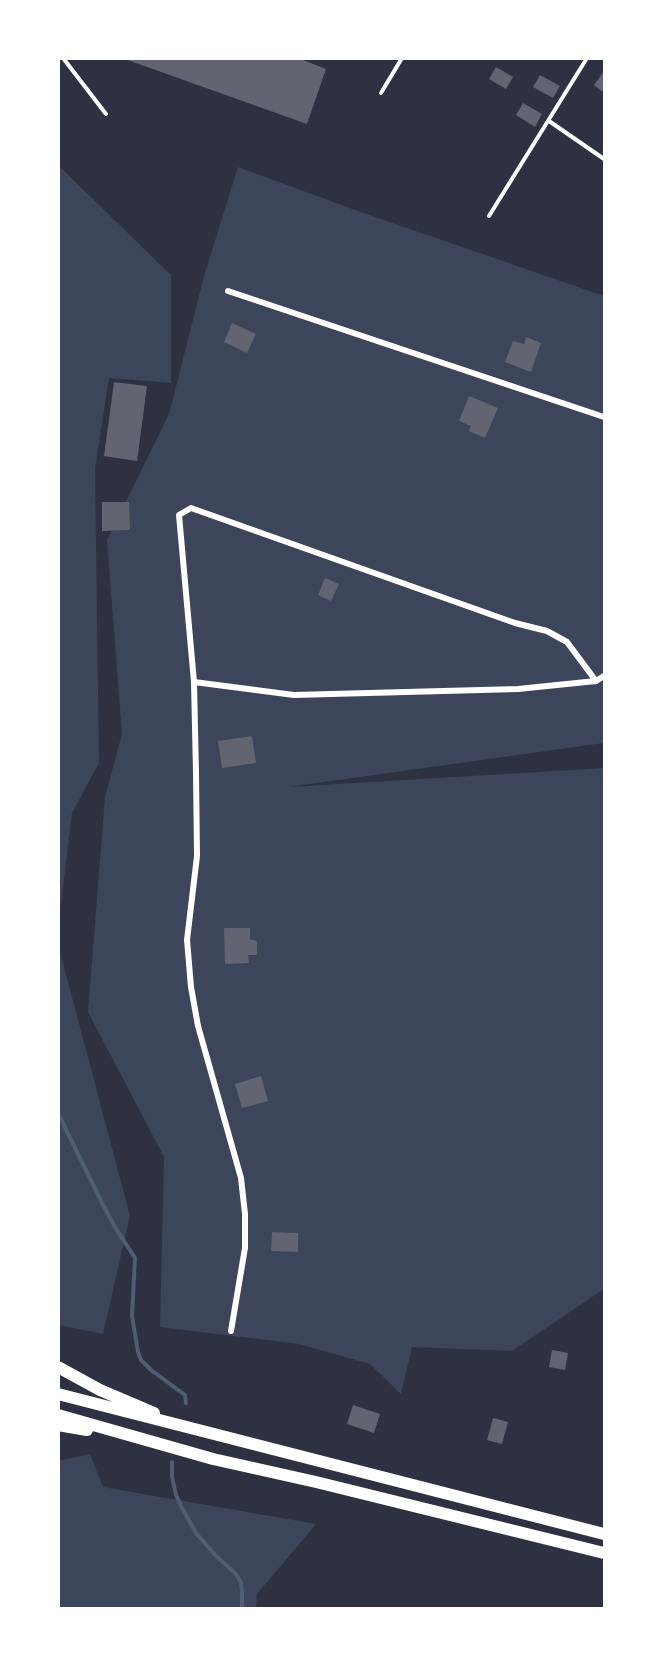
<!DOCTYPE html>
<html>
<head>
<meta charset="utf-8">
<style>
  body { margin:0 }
  #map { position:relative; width:663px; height:1667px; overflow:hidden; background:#2d3142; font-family:Overpass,sans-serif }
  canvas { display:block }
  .frame { position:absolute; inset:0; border:60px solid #fff; pointer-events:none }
</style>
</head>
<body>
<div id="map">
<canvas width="663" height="1667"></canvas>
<div class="frame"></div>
</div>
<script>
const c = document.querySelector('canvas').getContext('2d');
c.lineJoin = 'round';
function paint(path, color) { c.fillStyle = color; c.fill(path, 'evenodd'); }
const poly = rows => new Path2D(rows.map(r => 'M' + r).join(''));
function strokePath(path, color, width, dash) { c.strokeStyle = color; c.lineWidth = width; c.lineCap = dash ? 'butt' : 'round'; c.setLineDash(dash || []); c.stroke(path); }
const green = poly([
  [59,166,171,275,171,383,109,378,95,469,99,763,72,813,59,920],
  [238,167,358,211,604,296,604,743,288,787,604,768,604,1289,512,1351,412,1347,401,1394,370,1364,299,1344,160,1327,164,1157,88,1012,105,797,122,734,107,540,169,414,204,276],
  [58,944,130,1216,103,1334,59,1325],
  [90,1454,103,1487,316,1524,257,1594,256,1608,59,1608,59,1461]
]);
const stream = poly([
  [58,1113,102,1203,115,1227,135,1258,132,1316,138,1352,141,1360,151,1370,185,1395,186,1403],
  [172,1462,172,1477,176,1495,182,1508,196,1533,215,1555,235,1573,241,1582,242,1592,242,1608]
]);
const building = poly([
  [122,58,298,58,326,69,307,124],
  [496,67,513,77,506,89,489,79],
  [604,71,604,93,594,85],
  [540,75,560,86,553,98,533,87],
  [523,103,542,114,535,127,516,115],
  [232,323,256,334,247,353,224,342],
  [526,337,541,343,531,372,505,362,513,341,524,344],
  [114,382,147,386,137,461,104,456],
  [469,396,498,408,485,438,469,431,471,426,459,421],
  [102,502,129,502,130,530,102,531],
  [325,578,339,584,331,601,318,595],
  [252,736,256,763,222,768,218,741],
  [224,928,250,928,250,939,257,941,257,955,248,955,249,963,225,964],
  [261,1076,268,1101,242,1108,235,1084],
  [272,1232,298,1233,298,1252,271,1251],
  [552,1350,568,1353,565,1370,549,1367],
  [353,1405,380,1414,374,1433,347,1424],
  [493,1418,508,1422,502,1444,487,1440]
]);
const service = poly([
  [63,58,106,114],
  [381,93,402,58],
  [549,121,604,159],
  [489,216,587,58]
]);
const minor = poly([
  [228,291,604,417],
  [194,682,294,695,518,689,596,681,604,676],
  [231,1331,245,1248,245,1214,241,1178,198,1026,191,987,187,940,197,856,196,773,194,682,179,515,191,508,515,623,547,631,567,642,596,681]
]);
const trunk = poly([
  [58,1367,100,1390,154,1413],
  [58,1394,604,1534],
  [58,1415,213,1459,316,1482,604,1553],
  [58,1425,87,1430]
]);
paint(green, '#3c4559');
strokePath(stream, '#4f5d75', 4);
paint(building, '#626471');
strokePath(service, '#fff', 4);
strokePath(minor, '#fff', 6);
strokePath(trunk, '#fff', 12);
</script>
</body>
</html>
